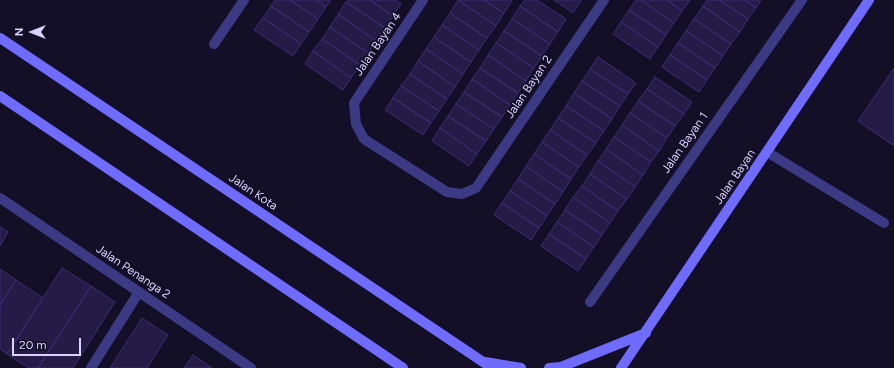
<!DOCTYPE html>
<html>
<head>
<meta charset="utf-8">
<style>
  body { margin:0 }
  #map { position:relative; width:894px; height:368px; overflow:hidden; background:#130f26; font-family:Figtree,sans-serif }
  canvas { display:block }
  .north { position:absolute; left:12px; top:12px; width:40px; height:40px; -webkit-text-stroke:3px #130f26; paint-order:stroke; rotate:270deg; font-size:11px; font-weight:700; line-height:16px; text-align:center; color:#d9d4ff }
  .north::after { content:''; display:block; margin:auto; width:14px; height:18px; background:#d9d4ff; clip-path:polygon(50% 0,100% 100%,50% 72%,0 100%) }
  .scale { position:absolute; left:12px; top:338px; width:69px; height:18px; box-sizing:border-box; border:2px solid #d9d4ff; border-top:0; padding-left:5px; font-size:12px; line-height:14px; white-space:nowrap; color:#d9d4ff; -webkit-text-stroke:3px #130f26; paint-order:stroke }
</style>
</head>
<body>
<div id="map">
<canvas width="894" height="368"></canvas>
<div class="north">N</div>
<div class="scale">20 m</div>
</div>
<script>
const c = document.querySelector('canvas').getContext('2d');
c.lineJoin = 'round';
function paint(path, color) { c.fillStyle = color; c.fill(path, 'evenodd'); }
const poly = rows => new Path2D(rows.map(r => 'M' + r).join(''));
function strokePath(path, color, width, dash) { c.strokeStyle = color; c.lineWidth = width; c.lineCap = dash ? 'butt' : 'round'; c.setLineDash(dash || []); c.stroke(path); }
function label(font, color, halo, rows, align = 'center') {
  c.font = font + ' Figtree,sans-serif'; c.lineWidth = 3.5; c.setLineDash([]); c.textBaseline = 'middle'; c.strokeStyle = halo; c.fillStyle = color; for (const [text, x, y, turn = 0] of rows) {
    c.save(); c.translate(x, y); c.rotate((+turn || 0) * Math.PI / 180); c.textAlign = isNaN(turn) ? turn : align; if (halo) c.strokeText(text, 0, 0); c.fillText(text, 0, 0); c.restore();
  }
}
const building = poly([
  [275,0,290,0,318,19,309,32,271,6,275,0],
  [290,0,316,0,326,7,318,19,290,0],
  [316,0,331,0,326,7,316,0],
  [348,0,370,0,393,16,385,28,346,2,348,0],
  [370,0,396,0,401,4,393,16,370,0],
  [458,0,484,0,504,13,496,26,458,0],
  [458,0,496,26,487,38,450,13,458,0],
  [484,0,510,0,512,1,504,13,484,0],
  [525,0,537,0,566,19,558,32,520,6,525,0],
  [554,0,580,0,581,1,573,13,554,0],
  [636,0,641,0,674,23,666,35,629,10,636,0],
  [641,0,667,0,682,11,674,23,641,0],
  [667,0,690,0,682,11,667,0],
  [707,0,719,0,748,19,740,32,703,6,707,0],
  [719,0,745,0,756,8,748,19,719,0],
  [745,0,761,0,756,8,745,0],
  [346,2,385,28,376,41,338,14,346,2],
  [271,6,309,32,301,44,263,18,271,6],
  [520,6,558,32,550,44,512,19,520,6],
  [703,6,740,32,731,44,694,19,703,6],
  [629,10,666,35,658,47,621,22,629,10],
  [450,13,487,38,479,50,442,25,450,13],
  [338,14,376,41,368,53,330,27,338,14],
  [263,18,301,44,293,56,254,30,263,18],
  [512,19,550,44,542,56,504,31,512,19],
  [694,19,731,44,723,56,686,31,694,19],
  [621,22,658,47,650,59,613,34,621,22],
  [442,25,479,50,471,62,434,37,442,25],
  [330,27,368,53,360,65,322,39,330,27],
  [504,31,542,56,534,68,496,43,504,31],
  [686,31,723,56,715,68,678,43,686,31],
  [434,37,471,62,463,74,426,49,434,37],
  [322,39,360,65,351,78,313,51,322,39],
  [496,43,534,68,526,81,488,55,496,43],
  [678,43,715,68,707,80,670,55,678,43],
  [426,49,463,74,455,87,418,61,426,49],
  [313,51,351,78,343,90,305,64,313,51],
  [488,55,526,81,518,93,480,68,488,55],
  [670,55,707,80,699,92,662,67,670,55],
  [598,57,636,83,628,94,590,69,598,57],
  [418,61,455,87,447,99,410,74,418,61],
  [480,68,518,93,510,105,472,79,480,68],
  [894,68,894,146,858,121,894,68],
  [590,69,628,94,620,106,582,81,590,69],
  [410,74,447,99,439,111,401,86,410,74],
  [655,77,692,102,684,114,647,89,655,77],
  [472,79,510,105,502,117,464,92,472,79],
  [582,81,620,106,612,119,574,93,582,81],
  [401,86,439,111,431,123,393,98,401,86],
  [647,89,684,114,675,126,638,101,647,89],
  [464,92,502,117,494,129,456,104,464,92],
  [574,93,612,119,604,131,566,106,574,93],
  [393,98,431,123,423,135,385,110,393,98],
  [638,101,675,126,667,138,630,113,638,101],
  [456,104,494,129,486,141,448,116,456,104],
  [566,106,604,131,596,143,558,118,566,106],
  [630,113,667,138,659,151,622,125,630,113],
  [448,116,486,141,477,154,440,128,448,116],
  [558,118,596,143,587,155,550,130,558,118],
  [622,125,659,151,651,162,614,137,622,125],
  [440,128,477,154,469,166,432,141,440,128],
  [550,130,587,155,579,167,542,142,550,130],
  [614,137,651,162,643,175,606,149,614,137],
  [542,142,579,167,571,179,534,154,542,142],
  [606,149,643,175,635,187,598,161,606,149],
  [534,154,571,179,563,192,526,166,534,154],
  [598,161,635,187,627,199,590,174,598,161],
  [526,166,563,192,555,204,518,179,526,166],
  [590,174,627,199,618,211,582,186,590,174],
  [518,179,555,204,547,216,510,191,518,179],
  [582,186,618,211,610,223,573,197,582,186],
  [510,191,547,216,539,228,502,203,510,191],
  [573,197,610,223,602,235,565,210,573,197],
  [502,203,539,228,531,240,494,215,502,203],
  [565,210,602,235,594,247,557,222,565,210],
  [557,222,594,247,586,259,549,234,557,222],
  [0,227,8,232,0,246,0,227],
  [549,234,586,259,578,271,541,246,549,234],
  [62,268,91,286,38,368,29,368,7,354,62,268],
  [0,269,16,280,0,305,0,269],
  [16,280,43,298,7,354,0,349,0,305,16,280],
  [91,286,115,302,73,368,38,368,91,286],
  [142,318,168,335,147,368,110,368,142,318],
  [193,355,212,368,184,368,193,355]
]);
const lane = poly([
  [767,152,884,223],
  [91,368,139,292]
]);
const street = poly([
  [423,0,354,103,356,124,364,139,447,192,462,194,476,188,604,0],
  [214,44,244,0],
  [0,198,251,368],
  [590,302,802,0]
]);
const secondary = poly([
  [0,38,492,368],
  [0,96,403,368],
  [485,362,521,368],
  [549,368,561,367,646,333],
  [621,368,869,0]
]);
const streetNames = [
  ["Jalan Bayan 4",378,44,-56],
  ["Jalan Bayan 2",529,87,-56],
  ["Jalan Bayan 1",685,143,-55],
  ["Jalan Bayan",735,177,-56],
  ["Jalan Kota",253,192,34],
  ["Jalan Penanga 2",133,272,34]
];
paint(building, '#241b47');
strokePath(building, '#3b2d73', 1);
strokePath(lane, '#3d3a85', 10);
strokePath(street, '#3d3a85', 10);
strokePath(secondary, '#6f6bff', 10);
label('12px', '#d9d4ff', '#130f26', streetNames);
</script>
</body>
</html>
